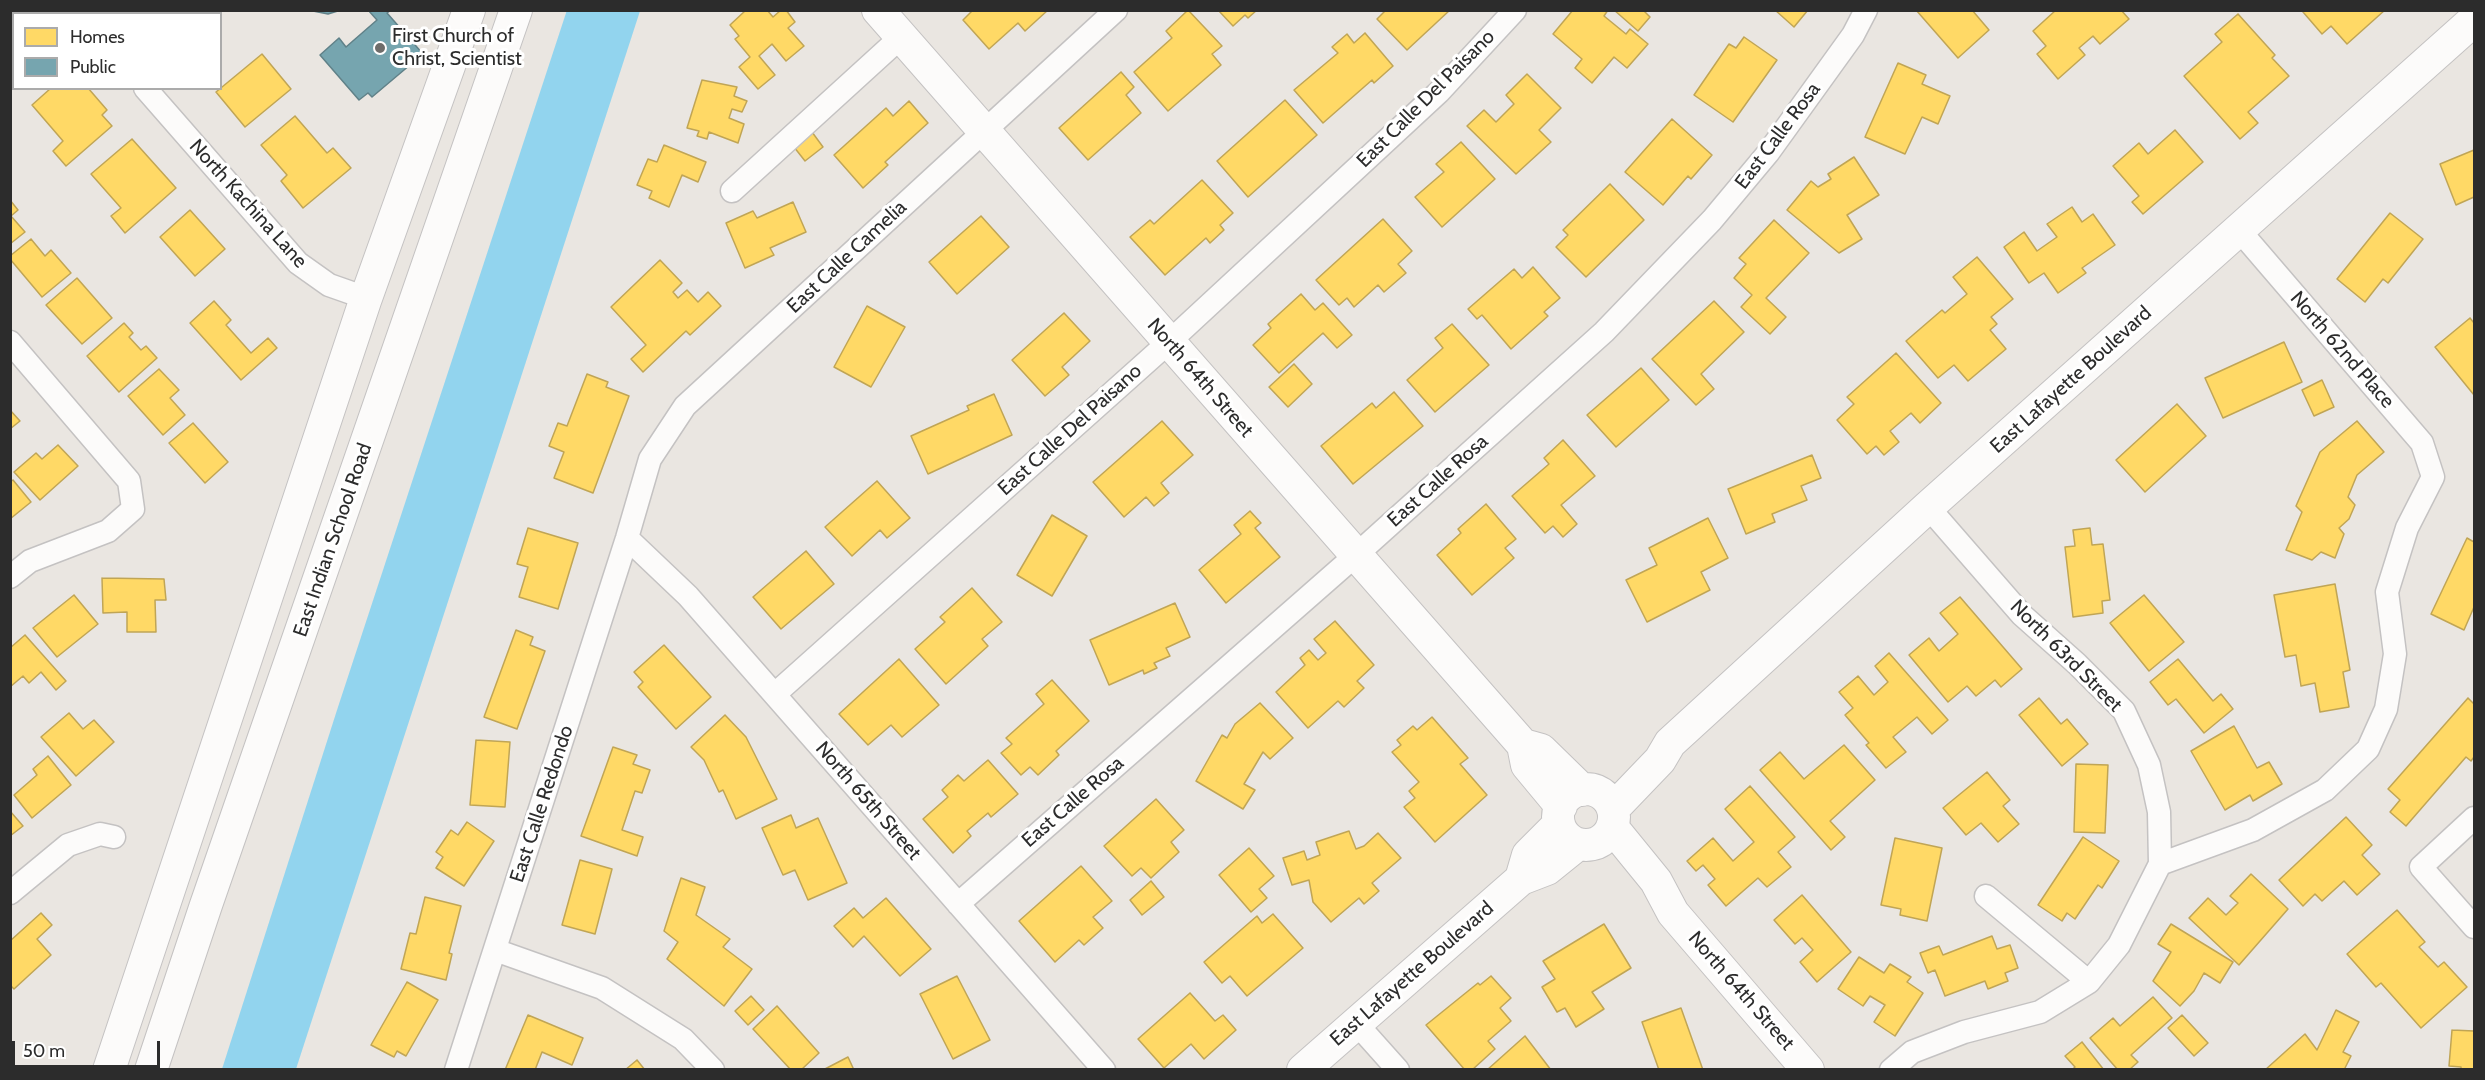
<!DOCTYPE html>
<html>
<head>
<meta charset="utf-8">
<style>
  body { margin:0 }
  #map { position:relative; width:2485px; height:1080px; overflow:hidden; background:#eae6e1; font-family:Cabin,sans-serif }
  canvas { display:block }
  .frame { position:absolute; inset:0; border:12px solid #2c2c2c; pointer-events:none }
  .legend { position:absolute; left:12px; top:12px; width:210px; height:78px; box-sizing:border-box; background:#fff; border:2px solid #ababab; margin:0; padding:8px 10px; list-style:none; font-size:18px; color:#2c2c2c }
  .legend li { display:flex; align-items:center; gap:12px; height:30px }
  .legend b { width:30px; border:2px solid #ababab }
  .scale { position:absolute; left:12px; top:1041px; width:148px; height:27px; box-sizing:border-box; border:3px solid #2c2c2c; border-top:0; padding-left:8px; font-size:18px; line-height:21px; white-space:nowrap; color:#2c2c2c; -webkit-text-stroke:4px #fff; paint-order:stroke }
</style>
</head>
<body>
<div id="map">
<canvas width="2485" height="1080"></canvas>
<div class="frame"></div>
<ul class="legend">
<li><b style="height:16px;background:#ffd966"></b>Homes</li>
<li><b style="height:16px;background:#76a5af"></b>Public</li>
</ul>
<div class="scale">50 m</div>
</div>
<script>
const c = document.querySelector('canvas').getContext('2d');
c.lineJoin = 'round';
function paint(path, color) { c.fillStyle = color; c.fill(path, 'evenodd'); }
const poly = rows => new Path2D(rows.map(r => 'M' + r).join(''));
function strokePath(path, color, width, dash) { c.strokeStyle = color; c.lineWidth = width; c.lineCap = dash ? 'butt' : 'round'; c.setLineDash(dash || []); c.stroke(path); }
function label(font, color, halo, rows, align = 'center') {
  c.font = font + ' Cabin,sans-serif'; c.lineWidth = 6; c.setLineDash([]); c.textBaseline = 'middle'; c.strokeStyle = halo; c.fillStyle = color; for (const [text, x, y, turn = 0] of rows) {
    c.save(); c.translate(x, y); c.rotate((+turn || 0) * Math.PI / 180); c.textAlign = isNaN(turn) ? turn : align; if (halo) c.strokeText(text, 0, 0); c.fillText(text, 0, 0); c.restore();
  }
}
const water = poly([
  [567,10,640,11,296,1069,222,1069,338,707]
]);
const homes = poly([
  [10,10,15,10,18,14,14,14,14,72,10,68,10,10],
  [166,10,209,10,212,14,169,14,166,10],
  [746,10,767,10,773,17,781,10,786,10,795,22,788,28,804,46,786,61,772,44,759,56,775,75,758,89,739,67,750,57,735,39,739,36,730,25,746,10],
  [973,10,1048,10,1025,31,1018,23,989,49,963,20,973,10],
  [1188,10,1222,46,1212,54,1221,65,1168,111,1134,72,1172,38,1166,31,1188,10],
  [1218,10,1257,10,1248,18,1245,15,1233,26,1218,10],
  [1386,10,1450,10,1407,50,1377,19,1386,10],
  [1573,10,1608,10,1604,16,1626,34,1630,29,1648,44,1627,68,1614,57,1592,83,1575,68,1582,59,1553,34,1573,10],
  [1614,10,1643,10,1650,17,1638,31,1614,10],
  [1775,10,1808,10,1794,27,1775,10],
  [1916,10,1972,10,1989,30,1958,58,1916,10],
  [2056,10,2121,10,2129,19,2100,44,2093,36,2079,48,2085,55,2058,79,2037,54,2046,46,2033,31,2056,10],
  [2305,10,2385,10,2347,44,2331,26,2322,34,2303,12,2305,10],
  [2238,14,2275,55,2272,58,2289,76,2248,112,2258,123,2240,139,2184,76,2222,42,2215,34,2238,14],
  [1365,33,1393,66,1374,83,1372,80,1323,123,1294,90,1338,53,1332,47,1347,34,1354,43,1365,33],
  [1744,37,1777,60,1733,122,1694,95,1729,44,1736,48,1744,37],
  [262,54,291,89,245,127,216,92,262,54],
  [1898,63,1926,75,1922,84,1950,96,1938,124,1922,117,1905,154,1865,137,1898,63],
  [1121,72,1134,87,1126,95,1141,113,1088,160,1059,128,1121,72],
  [1527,74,1561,108,1539,130,1551,142,1516,174,1467,126,1484,110,1496,122,1514,104,1506,95,1527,74],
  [702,80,737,87,734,96,747,101,742,112,732,109,729,118,744,124,738,143,709,132,707,139,697,136,699,131,687,128,702,80],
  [51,88,88,88,107,110,102,115,112,126,66,166,53,151,63,141,32,105,51,88],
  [1285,100,1317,135,1248,197,1217,161,1285,100],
  [909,101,928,123,885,162,888,165,863,188,834,155,886,108,893,116,909,101],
  [295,116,327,153,333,148,351,168,303,208,281,181,287,175,261,145,295,116],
  [1672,119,1712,155,1691,179,1688,176,1663,205,1625,172,1672,119],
  [2175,130,2203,162,2143,214,2132,202,2139,196,2113,166,2139,143,2148,154,2175,130],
  [812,132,823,147,805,161,794,147,812,132],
  [132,139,176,188,125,233,111,216,121,208,91,174,132,139],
  [1461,142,1495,179,1442,227,1415,197,1444,172,1436,164,1461,142],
  [664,145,706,162,698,182,682,175,669,207,649,198,652,191,637,185,648,159,657,162,664,145],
  [2474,150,2474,197,2456,205,2440,164,2474,150],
  [1854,157,1879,195,1847,215,1862,239,1839,253,1787,210,1811,181,1818,187,1831,179,1828,174,1854,157],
  [1202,180,1233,213,1220,225,1224,230,1210,243,1206,238,1165,275,1130,237,1150,220,1154,224,1202,180],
  [1610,184,1644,220,1586,277,1556,247,1568,235,1563,230,1610,184],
  [10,200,18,210,11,216,25,232,10,244,10,200],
  [793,202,806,232,770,248,774,255,745,268,726,223,753,211,757,218,793,202],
  [2072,207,2082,222,2093,214,2115,245,2082,268,2086,273,2058,293,2044,273,2029,283,2004,247,2024,232,2037,251,2057,237,2047,224,2072,207],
  [190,210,225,249,195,276,160,237,190,210],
  [2390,213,2423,239,2388,283,2383,279,2365,302,2337,279,2390,213],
  [981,216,1009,247,957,294,929,262,981,216],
  [1383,219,1412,251,1398,264,1406,273,1384,292,1378,285,1354,307,1347,298,1339,305,1316,280,1383,219],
  [1774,220,1809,253,1766,298,1786,317,1770,334,1741,307,1752,295,1734,278,1746,264,1739,258,1774,220],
  [31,239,45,256,51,250,71,273,42,297,10,259,10,256,31,239],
  [1977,257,2013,299,1991,317,1997,324,1990,330,2006,349,1968,381,1954,365,1938,378,1906,341,1942,310,1945,313,1967,294,1953,277,1977,257],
  [660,260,682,283,673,292,678,298,687,290,698,302,708,292,721,306,690,335,686,331,643,372,631,359,646,345,611,307,660,260],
  [1533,267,1560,298,1544,312,1548,316,1511,349,1482,315,1477,319,1468,309,1514,269,1522,278,1533,267],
  [77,278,112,318,82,344,46,305,77,278],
  [1301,294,1315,310,1323,303,1352,335,1337,348,1323,333,1279,373,1253,345,1271,328,1268,324,1301,294],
  [214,301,231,320,226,325,251,353,268,338,277,348,241,380,190,323,214,301],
  [1714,301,1744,332,1701,374,1714,389,1696,405,1652,359,1714,301],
  [867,306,905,327,871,387,834,367,867,306],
  [1064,313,1090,341,1062,367,1069,375,1045,396,1012,360,1064,313],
  [2470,318,2474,323,2474,395,2435,347,2470,318],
  [124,323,133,333,129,337,141,350,146,346,157,358,119,392,87,356,124,323],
  [1452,324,1489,365,1435,412,1407,380,1443,348,1435,338,1452,324],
  [2284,342,2302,382,2223,418,2205,378,2284,342],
  [1896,353,1941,403,1920,423,1911,413,1890,431,1899,442,1884,455,1876,446,1867,454,1837,420,1854,404,1847,397,1896,353],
  [1294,364,1312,384,1288,407,1269,387,1294,364],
  [1641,368,1669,400,1616,447,1587,415,1641,368],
  [159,369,179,390,170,398,185,415,163,435,128,396,159,369],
  [587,374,608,382,606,387,629,396,593,493,554,478,564,452,549,446,558,423,567,426,587,374],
  [2322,380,2334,407,2314,416,2302,390,2322,380],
  [1394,392,1423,426,1353,484,1321,446,1372,403,1376,408,1394,392],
  [994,394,1012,435,928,474,911,436,969,410,967,406,994,394],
  [2177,404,2206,436,2145,492,2116,460,2177,404],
  [10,410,20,421,10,429,10,410],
  [1162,421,1193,455,1161,483,1169,493,1154,506,1146,497,1124,517,1093,482,1162,421],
  [2357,421,2384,452,2357,475,2348,497,2355,505,2349,519,2339,528,2344,534,2335,558,2321,552,2312,560,2286,550,2302,512,2296,506,2320,452,2357,421],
  [193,423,228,462,205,483,169,443,193,423],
  [1563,440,1595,476,1561,505,1577,524,1563,537,1553,526,1545,533,1512,496,1549,464,1544,458,1563,440],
  [58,445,78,466,40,500,14,472,36,453,42,459,58,445],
  [1812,455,1821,478,1801,486,1807,500,1772,514,1775,522,1746,534,1728,489,1812,455],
  [13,480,31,502,10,519,10,482,13,480],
  [877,481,910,518,887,538,880,530,852,556,825,527,877,481],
  [1486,504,1516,539,1505,548,1514,558,1472,595,1437,555,1461,533,1458,529,1486,504],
  [1250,511,1261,523,1255,528,1280,557,1226,603,1199,570,1241,534,1234,525,1250,511],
  [1052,515,1087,536,1052,596,1017,575,1052,515],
  [1708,518,1728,558,1701,572,1710,590,1647,622,1626,580,1657,565,1649,548,1708,518],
  [528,528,578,543,558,609,519,597,528,567,517,564,528,528],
  [2090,528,2092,545,2103,544,2110,600,2102,601,2103,613,2073,617,2065,547,2075,546,2073,530,2090,528],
  [2467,538,2474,542,2474,607,2464,630,2431,614,2467,538],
  [806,551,834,584,781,629,753,597,806,551],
  [102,578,164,579,166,600,155,600,156,632,127,632,127,612,103,613,102,578],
  [2335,584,2350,670,2343,672,2349,707,2320,712,2315,683,2301,686,2296,655,2285,657,2274,595,2335,584],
  [972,588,1002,622,982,639,988,646,946,684,915,649,945,622,940,617,972,588],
  [74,595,98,624,57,657,33,628,74,595],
  [2144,595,2184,642,2149,671,2110,623,2144,595],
  [1960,597,2022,669,2001,687,1995,680,1976,696,1967,686,1948,702,1909,655,1929,638,1939,651,1958,634,1940,613,1960,597],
  [1175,603,1190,637,1166,648,1170,656,1154,663,1157,668,1144,674,1143,670,1109,685,1090,640,1175,603],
  [1335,621,1374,665,1357,681,1364,688,1344,707,1338,701,1308,728,1276,692,1305,665,1300,658,1309,650,1318,660,1326,653,1314,639,1335,621],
  [516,630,533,637,530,645,545,651,517,729,484,717,516,630],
  [25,635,66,681,56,690,41,672,29,683,23,676,10,687,10,648,25,635],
  [664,645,711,697,676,729,638,687,643,682,634,672,664,645],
  [1889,653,1948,720,1932,734,1917,717,1893,737,1906,752,1886,768,1866,745,1869,743,1845,715,1853,708,1839,692,1858,676,1874,695,1888,682,1875,666,1889,653],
  [899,659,939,705,902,737,891,725,868,745,839,714,899,659],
  [2178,659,2213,701,2221,694,2233,709,2204,733,2176,699,2168,705,2150,682,2178,659],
  [1052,680,1089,721,1056,751,1059,755,1038,775,1030,767,1021,775,1001,753,1012,744,1006,738,1044,704,1036,694,1052,680],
  [2039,698,2061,724,2067,719,2088,744,2062,766,2019,715,2039,698],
  [2468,698,2474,704,2474,757,2471,761,2466,757,2406,826,2390,812,2400,800,2388,789,2468,698],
  [1260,703,1293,738,1270,759,1263,752,1244,784,1255,790,1243,809,1196,781,1222,735,1227,738,1235,724,1260,703],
  [69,713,83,729,94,720,114,742,76,776,41,737,69,713],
  [725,715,746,737,777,799,736,819,723,790,719,792,704,760,691,747,725,715],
  [1432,717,1468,758,1460,764,1487,795,1435,842,1404,807,1415,798,1409,791,1419,782,1392,752,1401,745,1397,740,1413,726,1417,730,1432,717],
  [2234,726,2257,768,2269,762,2282,784,2253,801,2250,795,2225,810,2191,751,2234,726],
  [476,740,510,742,505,807,470,805,476,740],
  [1844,745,1875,780,1830,821,1845,837,1831,850,1760,770,1780,752,1804,779,1844,745],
  [613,747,637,755,633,764,650,770,642,793,635,791,622,830,643,837,637,856,581,836,613,747],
  [48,756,71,785,32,818,14,795,37,775,33,769,48,756],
  [988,760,1018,794,991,817,988,813,967,831,971,836,953,853,923,819,948,797,942,790,958,775,964,781,988,760],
  [2076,764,2108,765,2105,833,2074,832,2076,764],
  [1987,772,2010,800,2003,806,2019,824,1998,842,1981,823,1966,835,1943,808,1987,772],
  [1750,786,1795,837,1778,852,1791,867,1767,887,1758,878,1726,906,1708,885,1715,879,1703,865,1696,871,1687,861,1713,838,1733,861,1754,842,1725,809,1750,786],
  [1156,799,1184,830,1171,842,1179,852,1151,878,1141,868,1132,876,1104,846,1156,799],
  [10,811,23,826,10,836,10,811],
  [791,815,796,828,818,818,847,883,808,900,795,870,783,875,762,828,791,815],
  [2346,817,2372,845,2362,855,2380,874,2357,895,2344,881,2322,901,2315,894,2303,906,2279,880,2346,817],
  [467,822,494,841,464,886,436,868,443,857,436,852,451,830,458,835,467,822],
  [1349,831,1356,849,1364,846,1378,833,1401,858,1372,883,1379,891,1364,904,1359,898,1331,922,1313,902,1309,880,1292,885,1283,858,1304,851,1307,860,1320,855,1316,842,1349,831],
  [2083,837,2119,861,2102,888,2098,885,2075,919,2067,913,2062,921,2038,905,2083,837],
  [1895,838,1942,848,1927,921,1900,915,1901,909,1881,905,1895,838],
  [1249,848,1274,876,1259,889,1267,898,1251,912,1219,875,1249,848],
  [580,860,612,869,595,934,562,925,580,860],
  [1081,866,1112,901,1093,917,1103,928,1084,945,1079,940,1055,962,1019,921,1081,866],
  [2251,874,2288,909,2239,965,2189,918,2208,898,2226,915,2238,903,2230,896,2251,874],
  [681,878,705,887,696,915,730,939,723,947,752,969,724,1006,667,959,678,942,664,931,681,878],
  [1151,881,1164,897,1142,915,1130,900,1151,881],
  [1802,895,1851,952,1817,982,1800,962,1813,950,1802,938,1795,944,1774,920,1802,895],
  [425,897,461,906,449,953,452,954,446,980,401,969,410,933,416,934,425,897],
  [886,898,931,949,900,976,864,936,853,947,834,926,854,908,863,918,886,898],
  [2397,910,2425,942,2419,947,2438,967,2444,962,2467,987,2421,1028,2381,983,2376,987,2347,954,2397,910],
  [41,913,52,925,37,939,51,955,14,989,10,985,10,941,41,913],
  [1273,914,1303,948,1247,996,1230,976,1222,983,1204,962,1257,916,1262,923,1273,914],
  [1604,924,1631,968,1592,992,1604,1009,1576,1027,1565,1008,1557,1012,1542,987,1555,979,1543,961,1604,924],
  [2171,924,2233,962,2220,983,2204,973,2194,991,2180,1006,2153,981,2171,952,2158,944,2171,924],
  [1992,936,1997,949,2010,945,2018,968,2005,973,2008,981,1988,989,1985,981,1945,996,1935,970,1928,973,1920,953,1939,946,1943,955,1992,936],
  [1859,957,1884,973,1890,964,1911,977,1907,982,1923,993,1895,1036,1874,1022,1885,1005,1870,996,1863,1006,1838,989,1859,957],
  [957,976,990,1040,953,1059,920,994,957,976],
  [1491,976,1511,998,1500,1008,1511,1021,1488,1041,1495,1049,1472,1070,1465,1070,1426,1025,1478,983,1480,985,1491,976],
  [407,982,438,1000,406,1056,397,1051,394,1057,371,1045,407,982],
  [1190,993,1215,1021,1223,1015,1236,1030,1204,1059,1191,1044,1164,1068,1138,1039,1190,993],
  [751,996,764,1010,748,1025,735,1011,751,996],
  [2153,997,2172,1018,2131,1055,2138,1062,2129,1070,2118,1070,2090,1038,2113,1018,2120,1026,2153,997],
  [777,1006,819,1053,801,1070,791,1070,753,1029,777,1006],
  [1681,1008,1703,1070,1659,1070,1642,1022,1681,1008],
  [2336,1010,2359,1022,2343,1052,2351,1056,2344,1070,2265,1070,2305,1034,2317,1050,2336,1010],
  [528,1015,583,1038,572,1065,542,1052,535,1070,505,1070,528,1015],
  [2182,1015,2208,1043,2194,1056,2168,1028,2182,1015],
  [2452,1030,2474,1031,2474,1070,2461,1070,2461,1067,2449,1066,2452,1030],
  [1525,1036,1551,1070,1487,1070,1525,1036],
  [2082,1042,2104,1070,2072,1070,2075,1067,2065,1056,2082,1042],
  [848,1057,854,1070,823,1070,848,1057],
  [637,1060,645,1070,625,1070,637,1060]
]);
const public = poly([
  [308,10,341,10,328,14,308,10],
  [368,10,391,10,387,13,423,54,372,97,368,93,359,100,320,55,339,38,346,47,377,20,368,10]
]);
const street = poly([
  [78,10,80,14],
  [145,88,298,263,329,285,366,298],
  [732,191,901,37],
  [10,342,129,481,133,509,108,531,30,561,10,577],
  [1928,507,2022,615,2077,664,2124,711,2149,765,2159,812,2160,864],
  [627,538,688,596,1104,1070],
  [775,694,1169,342,1439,92,1515,10],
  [2474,818,2421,867,2474,927],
  [10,893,68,845,100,834,114,837],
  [1986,896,2089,982],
  [958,904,1356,555,1604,332,1712,220,1768,153,1853,35,1866,10],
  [495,950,602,988,683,1039,713,1070],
  [1356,1023,1398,1070],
  [456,1070,627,538,650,459,685,406,1116,10],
  [1891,1070,1912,1052,1964,1032,2040,1012,2089,982,2119,945,2160,864,2253,830,2325,790,2368,749,2386,709,2395,654,2387,592,2407,528,2433,477,2422,443,2239,230]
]);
const secondary = poly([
  [878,10,1523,745,1527,765,1561,806],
  [1523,745,1541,750,1582,790],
  '1558 817a28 28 0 1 1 56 0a28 28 0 1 1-56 0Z',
  [1613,809,1660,760,1670,743,1928,507,2474,20],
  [1612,827,1656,881,1673,913,1808,1070],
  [1521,879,1528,855,1559,824],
  [109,1070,366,298,469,10],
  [151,1070,206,905,516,10],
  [1303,1070,1521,879,1547,869,1578,844]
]);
const markers = [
  [380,48,6,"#6e6d6b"]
];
const poiNames = [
  ["First Church of",392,36],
  ["Christ, Scientist",392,59]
];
const streetNames = [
  ["East Calle Del Paisano",1426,99,-45],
  ["East Calle Rosa",1778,136,-53],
  ["North Kachina Lane",248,204,48],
  ["East Calle Camelia",847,257,-43],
  ["North 62nd Place",2342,350,49],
  ["North 64th Street",1200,378,49],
  ["East Lafayette Boulevard",2071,380,-42],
  ["East Calle Del Paisano",1070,430,-42],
  ["East Calle Rosa",1438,481,-42],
  ["East Indian School Road",333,540,-71],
  ["North 63rd Street",2066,656,45],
  ["North 65th Street",868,801,49],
  ["East Calle Rosa",1073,802,-41],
  ["East Calle Redondo",542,804,-72],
  ["East Lafayette Boulevard",1412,974,-41],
  ["North 64th Street",1741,991,49]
];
paint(water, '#92d4ee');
paint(homes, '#ffd966');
strokePath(homes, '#c0a555', 1.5);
paint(public, '#76a5af');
strokePath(public, '#608188', 1.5);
strokePath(street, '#c4c2c2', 25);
strokePath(secondary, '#c4c2c2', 34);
strokePath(street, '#fcfbfa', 22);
strokePath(secondary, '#fcfbfa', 32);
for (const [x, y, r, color] of markers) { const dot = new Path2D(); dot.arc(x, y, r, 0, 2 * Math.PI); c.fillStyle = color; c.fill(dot); strokePath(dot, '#fff', 2); }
label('20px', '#2c2c2c', '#fff', poiNames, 'left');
label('20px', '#2c2c2c', '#fff', streetNames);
</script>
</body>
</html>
